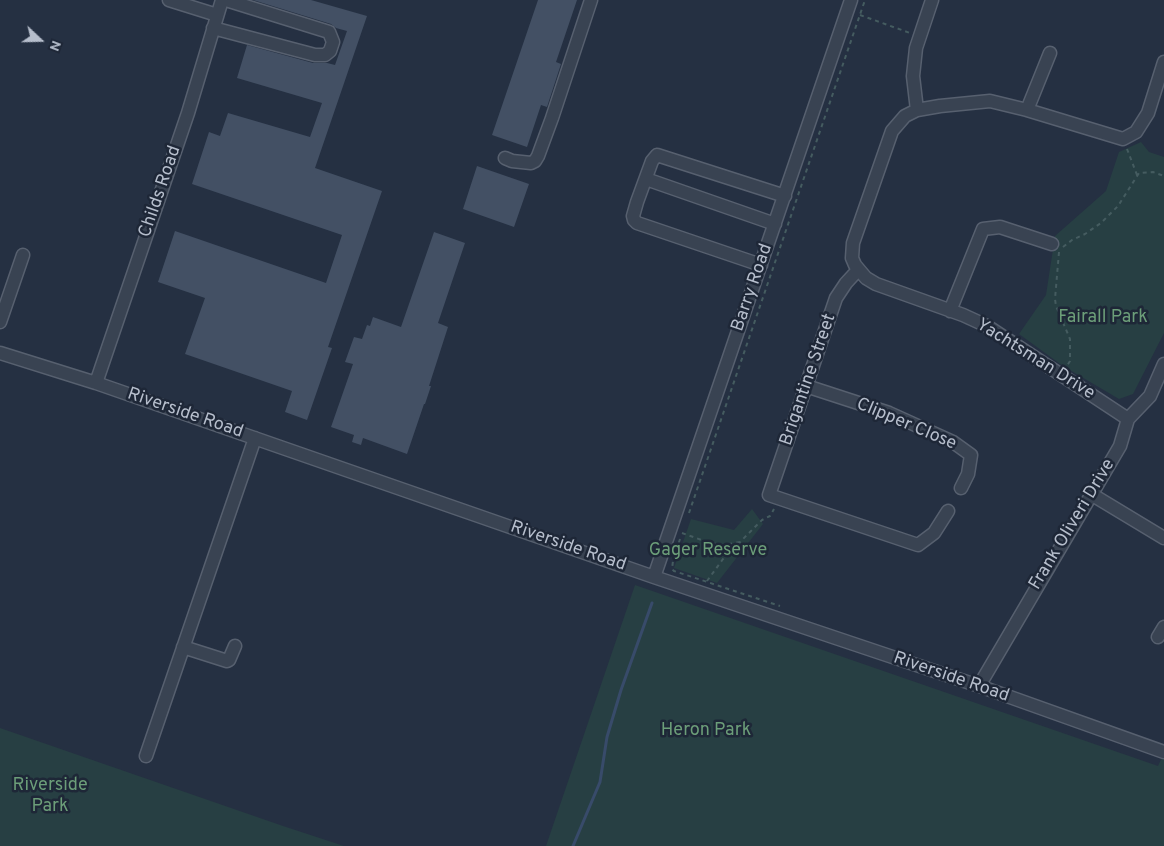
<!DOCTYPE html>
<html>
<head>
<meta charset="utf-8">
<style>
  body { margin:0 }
  #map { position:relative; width:1164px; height:846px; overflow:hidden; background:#253042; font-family:Overpass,sans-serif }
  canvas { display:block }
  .north { position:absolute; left:15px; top:15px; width:50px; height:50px; -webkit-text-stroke:4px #1e2737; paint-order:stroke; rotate:111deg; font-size:14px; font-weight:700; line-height:20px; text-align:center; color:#b6becc }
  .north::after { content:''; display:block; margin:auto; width:18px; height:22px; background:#b6becc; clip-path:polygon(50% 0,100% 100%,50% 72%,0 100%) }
</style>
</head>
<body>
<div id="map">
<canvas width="1164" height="846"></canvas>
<div class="north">N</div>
</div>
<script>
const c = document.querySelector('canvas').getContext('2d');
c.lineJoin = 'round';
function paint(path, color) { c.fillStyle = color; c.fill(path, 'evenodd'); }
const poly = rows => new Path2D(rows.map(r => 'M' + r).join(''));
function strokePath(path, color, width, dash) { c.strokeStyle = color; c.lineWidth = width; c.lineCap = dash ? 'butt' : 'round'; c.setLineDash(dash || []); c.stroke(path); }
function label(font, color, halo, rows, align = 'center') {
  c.font = font + ' Overpass,sans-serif'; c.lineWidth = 5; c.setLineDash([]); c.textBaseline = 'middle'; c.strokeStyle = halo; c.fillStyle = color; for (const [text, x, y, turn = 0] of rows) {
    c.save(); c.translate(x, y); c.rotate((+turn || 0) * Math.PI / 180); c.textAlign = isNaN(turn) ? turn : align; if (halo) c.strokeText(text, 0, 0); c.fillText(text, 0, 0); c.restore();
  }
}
const green = poly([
  [1141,142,1149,152,1164,157,1164,333,1133,394,1119,399,1063,366,1019,334,1046,295,1055,236,1106,191,1119,152],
  [752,509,763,524,717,583,674,568,691,519,734,530],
  [635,585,1158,766,1164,753,1164,846,546,846],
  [0,728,283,826,344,846,0,846]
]);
const stream = poly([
  [573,846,600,782,607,737,621,690,652,603]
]);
const building = poly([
  [253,0,311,0,367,16,315,168,382,191,328,347,332,348,307,420,285,412,292,391,185,354,205,298,158,282,175,231,326,283,342,235,192,184,209,132,220,136,228,113,310,137,322,103,237,78,247,45,313,63,327,63,335,65,347,31,336,28,331,24],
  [538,0,577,0,556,62,561,64,547,107,541,105,527,147,492,135],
  [477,166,529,184,514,227,463,209],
  [434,232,465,243,438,323,448,327,429,386,431,386,425,404,424,404,407,454,363,438,361,445,352,442,354,435,331,427,353,364,345,362,354,337,362,339,367,325,370,326,373,317,401,327]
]);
const path = poly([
  [860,15,910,33],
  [1127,149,1137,175],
  [1063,247,1072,240,1085,234,1101,223,1118,206,1139,173,1153,172,1164,176],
  [1059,252,1055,299,1056,306,1070,339,1070,361,1067,366],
  [689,513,865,0],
  [682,533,710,543,723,545,740,542],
  [680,539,673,561,672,569,674,571,780,606],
  [707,581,723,559,762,520,770,516,774,509]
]);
const minor = poly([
  [169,0,217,15],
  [213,28,315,55,325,55,330,51,333,42,329,32,226,0],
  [917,110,913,76,916,48,932,0],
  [1027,110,1050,53],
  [505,158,512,161,531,163,535,161,538,156,552,118,591,0],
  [646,179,775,224],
  [761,265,637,223,634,220,633,216,637,202,652,161,657,155,785,196],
  [858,270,846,283,836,298,769,495,918,545,934,533,948,511],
  [950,311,983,229,1000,227,1052,244],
  [0,322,23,255],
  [0,353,96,383,654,577,979,686,1164,752],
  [96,383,188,113,222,0],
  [806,386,889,413,953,442,971,455,968,474,961,488],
  [1128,419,987,326,963,315,876,284,866,278,855,265,852,258,853,243,892,131,905,116,917,110,940,106,990,101,1027,110,1123,139,1136,132,1148,113,1164,62],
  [1091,494,1164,538],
  [654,577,851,0],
  [1158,637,1164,627],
  [183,647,227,661,229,660,235,646],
  [979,686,1120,446,1128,419,1150,396,1164,364],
  [146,756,255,438]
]);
const streetNames = [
  ["Childs Road",161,192,-71],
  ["Barry Road",753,288,-71],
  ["Yachtsman Drive",1035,360,32],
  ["Brigantine Street",809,380,-71],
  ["Riverside Road",185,414,19],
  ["Clipper Close",906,425,23],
  ["Frank Oliveri Drive",1073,525,-59],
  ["Riverside Road",568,547,19],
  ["Riverside Road",951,678,19]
];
const parkNames = [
  ["Fairall Park",1103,318],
  ["Gager Reserve",708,551],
  ["Heron Park",706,731],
  ["Riverside",50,786],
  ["Park",50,807]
];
paint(green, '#273f43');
strokePath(stream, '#384b6a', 3);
paint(building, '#435064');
strokePath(minor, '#57606f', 15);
strokePath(path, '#455c60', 2, [4, 4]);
strokePath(minor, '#394352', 12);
label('18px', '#b6becc', '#1e2737', streetNames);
label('18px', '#6c9e79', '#1e2737', parkNames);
</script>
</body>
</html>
